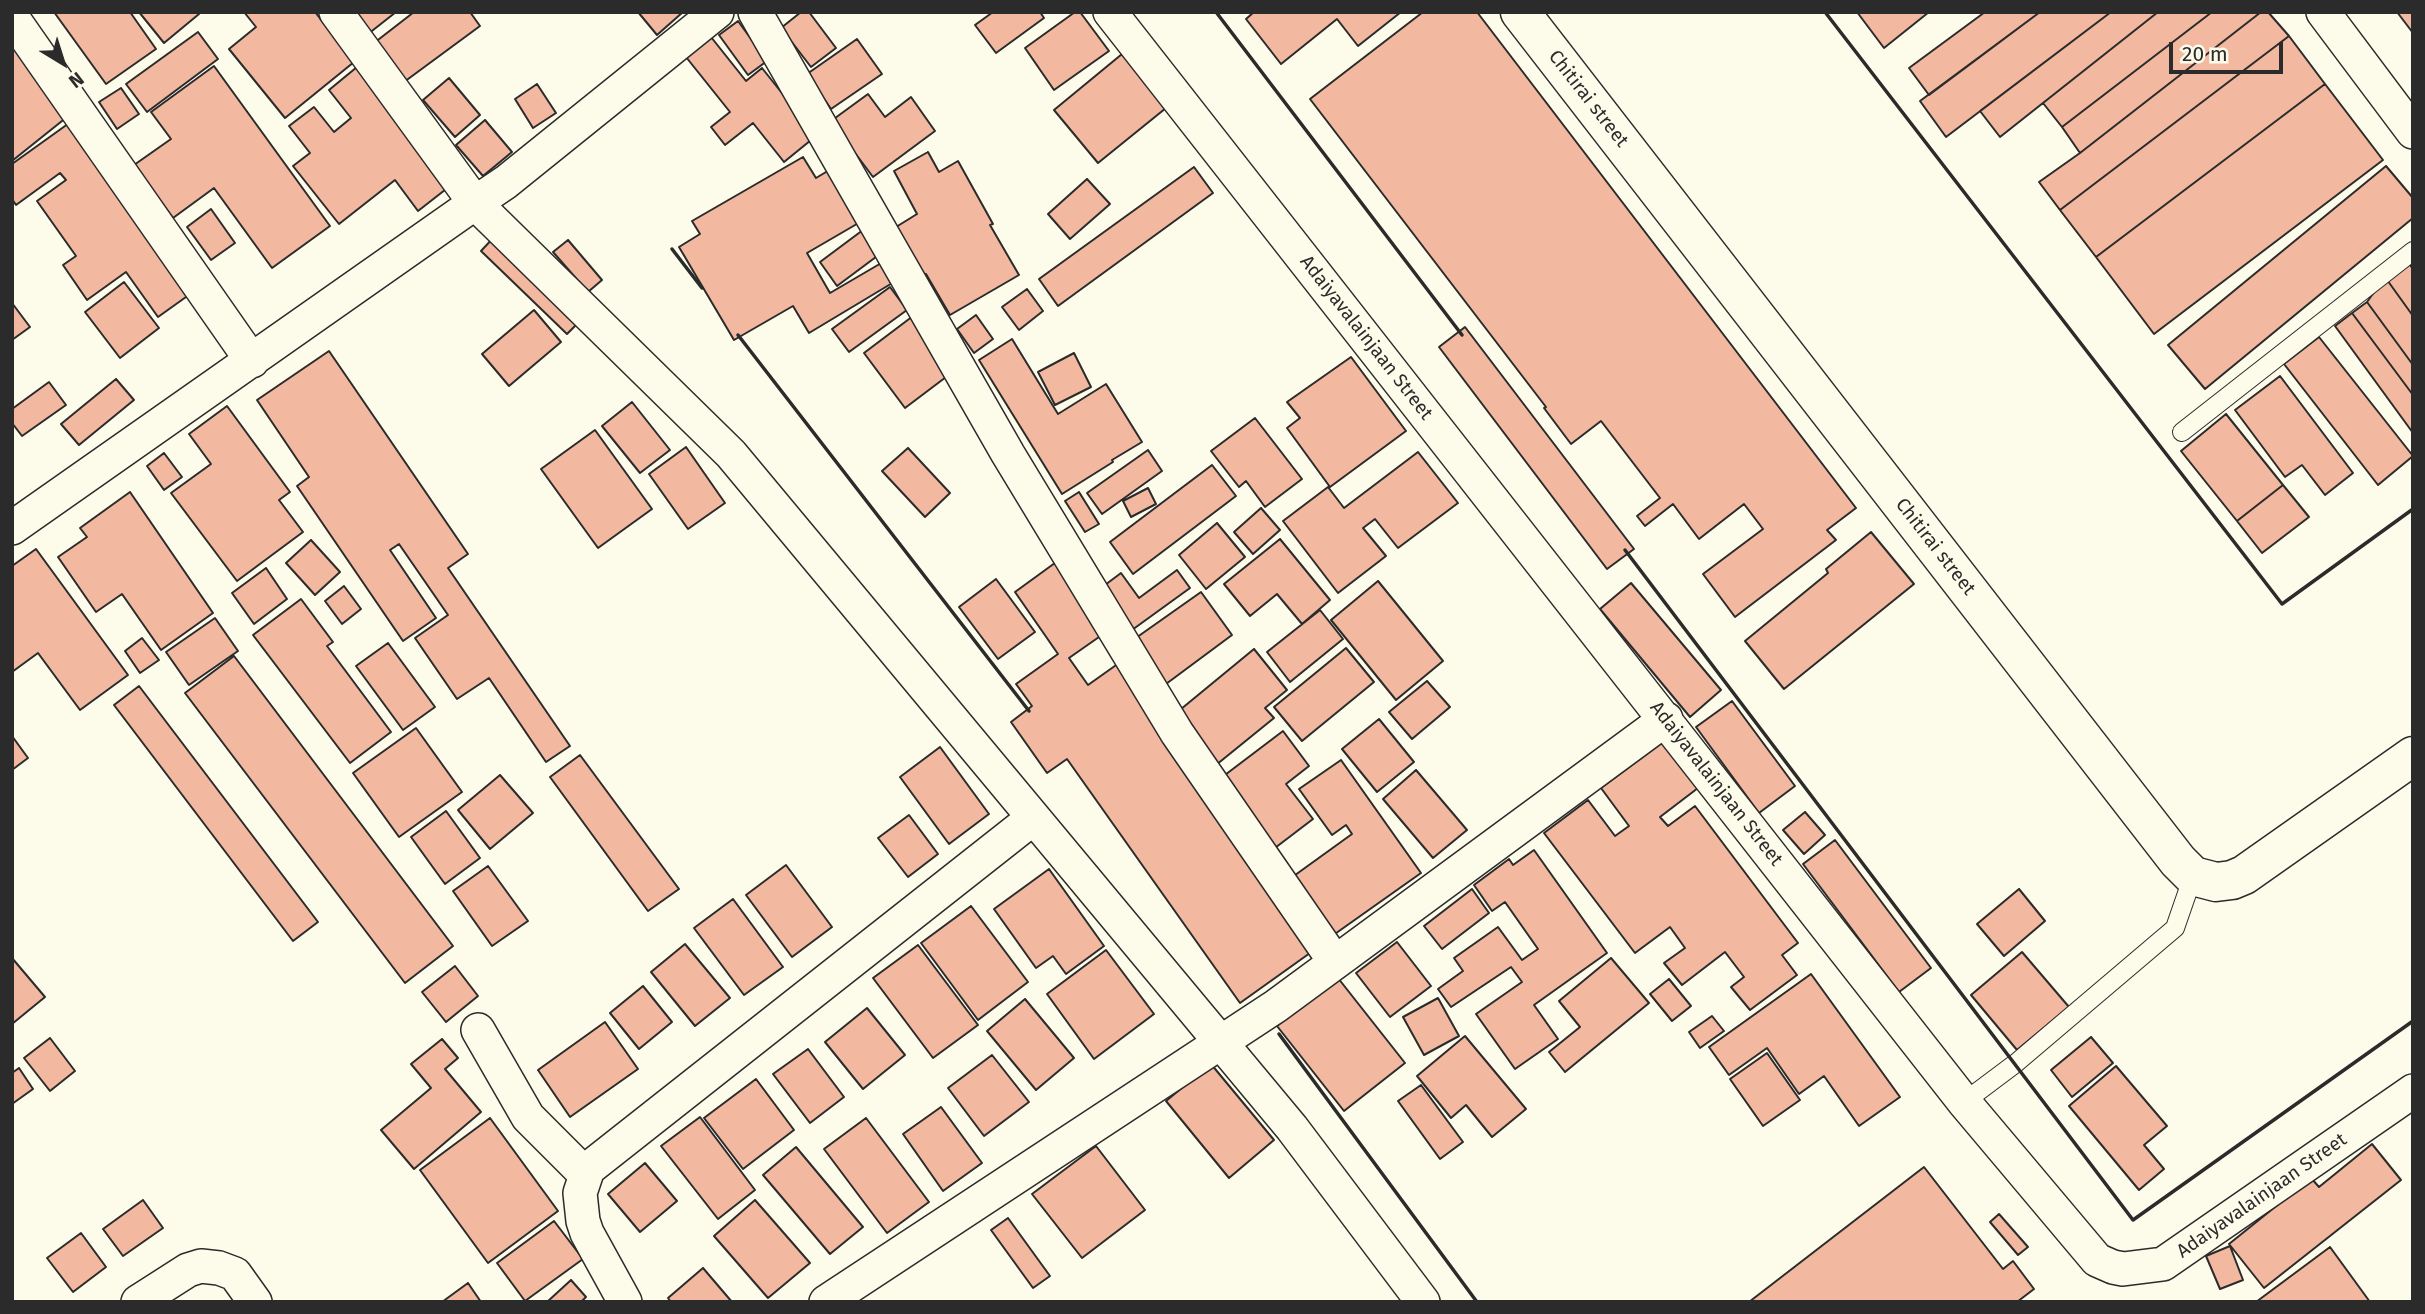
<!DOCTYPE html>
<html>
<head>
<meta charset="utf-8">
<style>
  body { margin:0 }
  #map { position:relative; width:2425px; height:1314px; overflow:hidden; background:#fdfbea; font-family:"Fira Sans",sans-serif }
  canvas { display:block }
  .frame { position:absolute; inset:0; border:14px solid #2b2b2b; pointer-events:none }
  .north { position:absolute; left:28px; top:28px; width:70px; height:70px; -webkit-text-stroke:5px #fdfbea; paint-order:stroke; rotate:142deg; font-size:19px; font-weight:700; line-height:28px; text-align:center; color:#2b2b2b }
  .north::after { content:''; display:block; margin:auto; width:24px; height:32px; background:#2b2b2b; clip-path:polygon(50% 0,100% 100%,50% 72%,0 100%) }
  .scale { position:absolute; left:2169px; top:42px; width:114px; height:32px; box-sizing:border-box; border:4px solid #2b2b2b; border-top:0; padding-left:9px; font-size:21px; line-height:24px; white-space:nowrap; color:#2b2b2b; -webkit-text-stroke:5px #fdfbea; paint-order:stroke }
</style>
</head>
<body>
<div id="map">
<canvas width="2425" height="1314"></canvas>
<div class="frame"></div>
<div class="north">N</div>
<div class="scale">20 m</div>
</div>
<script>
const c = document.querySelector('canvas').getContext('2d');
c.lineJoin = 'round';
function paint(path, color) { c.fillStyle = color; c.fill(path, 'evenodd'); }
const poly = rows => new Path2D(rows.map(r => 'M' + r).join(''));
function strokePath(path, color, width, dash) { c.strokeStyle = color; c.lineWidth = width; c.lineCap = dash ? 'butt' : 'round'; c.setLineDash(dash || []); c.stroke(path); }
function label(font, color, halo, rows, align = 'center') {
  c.font = font + ' "Fira Sans",sans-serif'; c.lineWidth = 5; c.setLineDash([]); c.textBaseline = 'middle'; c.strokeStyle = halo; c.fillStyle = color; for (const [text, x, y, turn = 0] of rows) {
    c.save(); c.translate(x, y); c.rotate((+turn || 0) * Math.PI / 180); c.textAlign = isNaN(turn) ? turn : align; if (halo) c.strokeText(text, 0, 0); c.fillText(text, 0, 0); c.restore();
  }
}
const building = poly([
  [54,12,130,12,156,49,106,84,54,12],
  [139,12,198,12,199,14,164,43,139,12],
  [244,12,315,12,354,62,285,118,229,49,256,27,244,12],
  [356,12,396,12,363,38,356,12],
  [414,12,470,12,480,26,404,82,374,43,414,12],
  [638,12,683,12,657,35,638,12],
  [801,12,809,12,836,48,811,67,781,28,801,12],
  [993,12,1040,12,1044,18,996,53,975,25,993,12],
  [1075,12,1080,12,1109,51,1054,90,1025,48,1075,12],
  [1254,12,1401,12,1358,46,1337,19,1281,64,1246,19,1254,12],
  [1423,12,1477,12,1856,508,1827,530,1836,540,1735,617,1703,574,1763,529,1744,504,1699,539,1673,504,1645,526,1637,516,1660,498,1601,421,1571,444,1544,408,1546,407,1310,99,1423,12],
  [1857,12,1929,12,1884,48,1857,12],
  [1985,12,2040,12,1929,95,1909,68,1985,12],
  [2040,12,2111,12,1946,137,1920,101,2040,12],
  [2111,12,2158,12,2000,137,1980,111,2111,12],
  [2158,12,2212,12,2062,127,2043,103,2158,12],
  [2212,12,2261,12,2080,153,2062,127,2212,12],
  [2261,12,2268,12,2289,36,2060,210,2039,182,2080,153,2261,12],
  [2397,12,2413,12,2413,33,2397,12],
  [738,21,767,61,748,75,719,35,738,21],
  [12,32,72,113,12,161,12,32],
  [198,32,218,59,147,112,126,84,198,32],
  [2289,36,2325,84,2096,257,2060,210,2289,36],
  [711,37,746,81,762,68,816,136,784,162,753,123,725,145,711,127,730,112,686,57,711,37],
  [857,39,882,74,831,109,807,74,857,39],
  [1122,54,1166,108,1098,163,1054,110,1122,54],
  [214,66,330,226,272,268,214,188,173,218,134,165,171,139,151,112,214,66],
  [357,67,450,186,418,211,395,180,339,224,293,166,310,153,289,126,314,107,334,132,351,118,329,90,357,67],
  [449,78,480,115,455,137,423,100,449,78],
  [537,84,556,113,533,128,515,99,537,84],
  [2325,84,2383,160,2154,334,2096,257,2325,84],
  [121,88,139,114,117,129,99,102,121,88],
  [868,94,885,117,911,97,935,131,873,177,831,121,868,94],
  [79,116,200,287,158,317,126,272,87,300,63,265,76,256,37,201,66,180,60,173,16,205,12,199,12,164,79,116],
  [485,120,512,152,483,176,456,145,485,120],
  [928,152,939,172,958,161,993,224,990,225,1019,275,950,315,926,274,923,275,896,227,917,214,894,171,928,152],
  [803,157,816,178,831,169,862,221,807,253,830,293,883,262,894,282,809,333,793,306,734,340,679,247,700,234,692,221,803,157],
  [2386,166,2413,198,2413,218,2205,389,2168,345,2386,166],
  [1194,167,1213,193,1058,306,1039,279,1194,167],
  [1087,179,1110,204,1070,239,1048,214,1087,179],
  [211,209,235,243,211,260,187,227,211,209],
  [871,224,888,248,837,286,820,262,871,224],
  [495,236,582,319,567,334,481,251,495,236],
  [568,240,602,280,588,292,553,252,568,240],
  [2407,261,2413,269,2413,316,2385,277,2407,261],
  [2385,277,2413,316,2413,365,2367,302,2385,277],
  [124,282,159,328,120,358,85,312,124,282],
  [890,287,907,310,849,352,832,329,890,287],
  [1027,289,1043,311,1019,330,1002,307,1027,289],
  [2367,302,2413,365,2413,395,2352,313,2367,302],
  [12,303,30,327,12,340,12,303],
  [534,310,561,342,509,386,482,354,534,310],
  [2352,313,2413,395,2413,433,2335,326,2352,313],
  [976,315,993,339,974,353,957,329,976,315],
  [913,316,954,371,905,408,864,353,913,316],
  [1465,327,1634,549,1607,569,1439,347,1465,327],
  [2319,337,2413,456,2378,485,2284,364,2319,337],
  [1012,339,1058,414,1106,384,1142,442,1112,460,1113,462,1062,494,979,360,1012,339],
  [329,351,468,554,448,568,570,746,546,762,489,678,457,699,415,638,448,615,399,544,390,550,436,618,403,641,297,486,309,477,257,400,329,351],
  [1074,353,1091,387,1055,405,1038,372,1074,353],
  [1351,357,1406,431,1330,487,1287,428,1300,418,1287,402,1351,357],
  [2280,376,2353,473,2325,495,2302,465,2285,477,2235,410,2280,376],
  [116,379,134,400,79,445,61,424,116,379],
  [49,382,66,405,22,436,12,423,12,409,49,382],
  [632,402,670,450,640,473,602,426,632,402],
  [227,406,290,492,279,500,303,532,237,581,171,493,211,464,189,434,227,406],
  [2226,414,2283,485,2237,521,2181,451,2226,414],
  [1255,418,1302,479,1265,507,1246,481,1239,487,1211,451,1255,418],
  [595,430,652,509,598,548,541,469,595,430],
  [686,447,725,503,688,529,649,474,686,447],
  [908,448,950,493,925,517,882,471,908,448],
  [1148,450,1162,471,1102,514,1087,493,1148,450],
  [1418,452,1458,503,1398,548,1375,519,1363,528,1386,556,1338,593,1283,521,1328,487,1344,508,1418,452],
  [164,453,182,477,164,490,147,466,164,453],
  [1212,465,1236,496,1133,574,1110,542,1212,465],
  [2283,485,2309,517,2262,553,2237,521,2283,485],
  [1148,488,1156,504,1131,517,1123,501,1148,488],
  [130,492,213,613,161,650,122,594,96,612,58,557,87,537,80,528,130,492],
  [1079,492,1099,524,1085,532,1065,501,1079,492],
  [1261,508,1280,530,1253,554,1234,532,1261,508],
  [1217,523,1245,557,1206,589,1179,555,1217,523],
  [1871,532,1914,584,1784,689,1745,641,1828,573,1826,569,1871,532],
  [1280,539,1330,600,1302,624,1277,594,1250,616,1224,584,1280,539],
  [311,540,340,572,315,595,286,563,311,540],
  [36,549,128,675,80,710,38,653,12,672,12,566,36,549],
  [1059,560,1109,630,1069,658,1088,685,1119,663,1317,948,1240,1003,1067,759,1047,773,1011,722,1032,706,1016,684,1058,654,1015,592,1059,560],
  [266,568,287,599,254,624,232,593,266,568],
  [1177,570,1190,588,1132,630,1101,588,1121,573,1139,598,1177,570],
  [996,579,1035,632,998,659,959,607,996,579],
  [1378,581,1443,661,1396,700,1331,620,1378,581],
  [1631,583,1721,690,1690,717,1600,609,1631,583],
  [344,586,361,609,342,624,325,601,344,586],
  [1201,592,1232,635,1166,684,1133,640,1201,592],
  [301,599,333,642,327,646,391,732,350,763,253,635,301,599],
  [1320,610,1343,639,1290,682,1267,652,1320,610],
  [215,618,238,651,189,685,166,652,215,618],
  [142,638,159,660,140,673,125,651,142,638],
  [388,643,435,707,403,730,356,666,388,643],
  [1346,648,1374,682,1302,741,1274,707,1346,648],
  [1254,649,1287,690,1265,708,1274,718,1216,765,1175,714,1254,649],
  [234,656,453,946,405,983,185,693,234,656],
  [1427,681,1450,707,1412,739,1389,712,1427,681],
  [139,686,318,922,293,941,114,705,139,686],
  [1732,701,1795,786,1759,813,1696,727,1732,701],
  [1379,719,1414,762,1377,792,1342,749,1379,719],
  [416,728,462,792,399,837,353,773,416,728],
  [1283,731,1309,766,1286,784,1313,819,1271,851,1217,781,1283,731],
  [12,736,28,758,12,770,12,736],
  [1663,742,1698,788,1660,817,1668,826,1695,806,1798,943,1782,955,1797,975,1750,1010,1731,987,1744,977,1725,952,1682,985,1664,963,1685,948,1670,927,1635,953,1544,833,1588,800,1615,836,1629,826,1601,788,1663,742],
  [940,747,989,814,949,844,900,777,940,747],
  [580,755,679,889,648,911,550,777,580,755],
  [1341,760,1421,873,1332,936,1291,878,1352,834,1346,825,1332,835,1299,789,1341,760],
  [1416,770,1467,830,1433,858,1383,799,1416,770],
  [500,775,533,813,490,849,458,810,500,775],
  [446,811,480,858,445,884,411,837,446,811],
  [1805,812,1825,835,1804,854,1783,830,1805,812],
  [909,815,938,854,908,877,878,838,909,815],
  [1835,840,1931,968,1899,992,1803,864,1835,840],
  [1534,850,1607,953,1534,1005,1558,1039,1515,1069,1476,1014,1522,982,1511,967,1451,1007,1438,989,1463,971,1454,958,1498,927,1522,960,1538,949,1505,902,1492,911,1474,885,1509,859,1513,865,1534,850],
  [786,865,832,927,792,957,746,895,786,865],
  [488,866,528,921,492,946,453,891,488,866],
  [1049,869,1104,946,1066,974,1053,956,1036,968,994,909,1049,869],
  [1472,889,1489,913,1442,949,1424,926,1472,889],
  [2019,889,2045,921,2004,956,1977,924,2019,889],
  [733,899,783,967,744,995,694,928,733,899],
  [971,906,1028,982,978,1020,921,943,971,906],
  [1397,942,1431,986,1390,1017,1356,973,1397,942],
  [685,944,730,998,695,1026,651,972,685,944],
  [918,945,978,1025,933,1058,873,978,918,945],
  [1106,950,1154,1014,1094,1059,1047,994,1106,950],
  [2022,952,2069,1007,2017,1050,1971,995,2022,952],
  [12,958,45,997,12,1024,12,958],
  [1611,958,1649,1003,1565,1072,1549,1052,1580,1027,1559,1001,1611,958],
  [455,966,478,996,446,1022,422,992,455,966],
  [1811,974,1900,1097,1859,1126,1824,1076,1799,1094,1767,1048,1729,1075,1709,1047,1811,974],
  [1338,978,1405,1063,1344,1111,1277,1026,1338,978],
  [1669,979,1691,1006,1672,1021,1650,994,1669,979],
  [643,986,672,1022,639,1049,610,1013,643,986],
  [1438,998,1459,1036,1424,1055,1403,1017,1438,998],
  [1025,999,1074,1058,1036,1090,987,1031,1025,999],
  [867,1008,905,1055,863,1089,825,1042,867,1008],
  [1712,1016,1724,1031,1700,1048,1689,1032,1712,1016],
  [605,1022,638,1069,570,1117,538,1070,605,1022],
  [1465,1036,1526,1109,1492,1137,1466,1105,1451,1118,1417,1076,1465,1036],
  [2091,1037,2113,1063,2072,1097,2051,1070,2091,1037],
  [50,1038,75,1071,50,1091,24,1058,50,1038],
  [442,1039,458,1058,445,1069,481,1112,414,1169,381,1130,431,1088,411,1064,442,1039],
  [808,1049,844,1097,810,1123,773,1074,808,1049],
  [1767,1053,1800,1100,1763,1126,1730,1079,1767,1053],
  [992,1055,1029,1102,984,1136,948,1088,992,1055],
  [1211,1064,1274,1140,1229,1178,1166,1101,1211,1064],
  [2116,1066,2167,1126,2144,1145,2164,1169,2139,1190,2069,1106,2116,1066],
  [19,1068,33,1089,12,1104,12,1073,19,1068],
  [756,1079,794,1130,743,1169,704,1118,756,1079],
  [1421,1085,1463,1142,1440,1159,1398,1101,1421,1085],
  [941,1107,982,1163,943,1191,903,1134,941,1107],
  [700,1117,755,1190,718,1219,661,1146,700,1117],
  [490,1118,558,1211,488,1263,420,1170,490,1118],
  [866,1118,929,1202,887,1233,824,1149,866,1118],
  [2372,1144,2401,1180,2264,1288,2229,1244,2311,1178,2319,1187,2372,1144],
  [1096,1146,1145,1210,1082,1258,1032,1194,1096,1146],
  [796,1147,863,1227,830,1254,763,1175,796,1147],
  [645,1163,677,1201,640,1232,608,1194,645,1163],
  [1924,1167,2003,1269,2013,1261,2034,1289,2017,1302,1749,1302,1924,1167],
  [143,1200,163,1228,123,1256,103,1229,143,1200],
  [755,1200,810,1263,768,1298,714,1236,755,1200],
  [1999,1214,2028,1247,2018,1255,1990,1222,1999,1214],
  [1008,1218,1050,1276,1033,1288,991,1230,1008,1218],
  [554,1221,583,1259,525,1301,497,1263,554,1221],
  [81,1233,106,1267,73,1292,47,1258,81,1233],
  [2230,1246,2243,1280,2220,1289,2206,1256,2230,1246],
  [2330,1247,2370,1302,2256,1302,2330,1247],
  [703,1268,732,1302,671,1302,668,1298,703,1268],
  [571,1280,586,1297,581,1302,547,1302,571,1280],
  [468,1283,481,1302,442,1302,468,1283]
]);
const service = poly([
  [2182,432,2413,251],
  [1964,1102,2016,1063,2175,928,2193,876]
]);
const minor = poly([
  [336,12,475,203,506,182,717,12],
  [755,12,1008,454,1177,733,1335,962],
  [1110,12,1964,1102,2097,1260,2113,1267,2123,1269,2163,1264,2413,1091],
  [2323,12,2413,132],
  [12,17,252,361],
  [12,528,475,203,731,454,1292,1128,1423,1302],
  [478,1030,528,1117,585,1174],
  [138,1302,188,1270,201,1266,219,1268,235,1274,255,1302],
  [625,1302,587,1233,583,1221,580,1193,588,1169,1032,819],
  [826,1302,1276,1006,1666,719]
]);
const tertiary = poly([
  [1520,12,2178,861,2193,876,2216,882,2232,880,2244,875,2413,756]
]);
const wall = poly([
  [1216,12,1462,335],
  [1825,12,2282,604,2413,509],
  [672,249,702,288],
  [738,335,1029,711],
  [1625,550,2133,1220,2413,1021],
  [1279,1034,1477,1302]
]);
const streetNames = [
  ["Chitirai street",1588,99,52],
  ["Adaiyavalainjaan Street",1366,338,52],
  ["Chitirai street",1935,547,52],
  ["Adaiyavalainjaan Street",1716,784,52],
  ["Adaiyavalainjaan Street",2262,1196,-35]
];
paint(building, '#f2b8a0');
strokePath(building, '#2b2b2b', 2);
strokePath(service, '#2b2b2b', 20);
strokePath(minor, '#2b2b2b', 36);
strokePath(tertiary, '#2b2b2b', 41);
strokePath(service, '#fdfbea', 18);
strokePath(minor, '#fdfbea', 33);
strokePath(tertiary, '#fdfbea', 38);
strokePath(wall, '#2b2b2b', 3.5);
label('19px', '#2b2b2b', '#fdfbea', streetNames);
</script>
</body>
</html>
